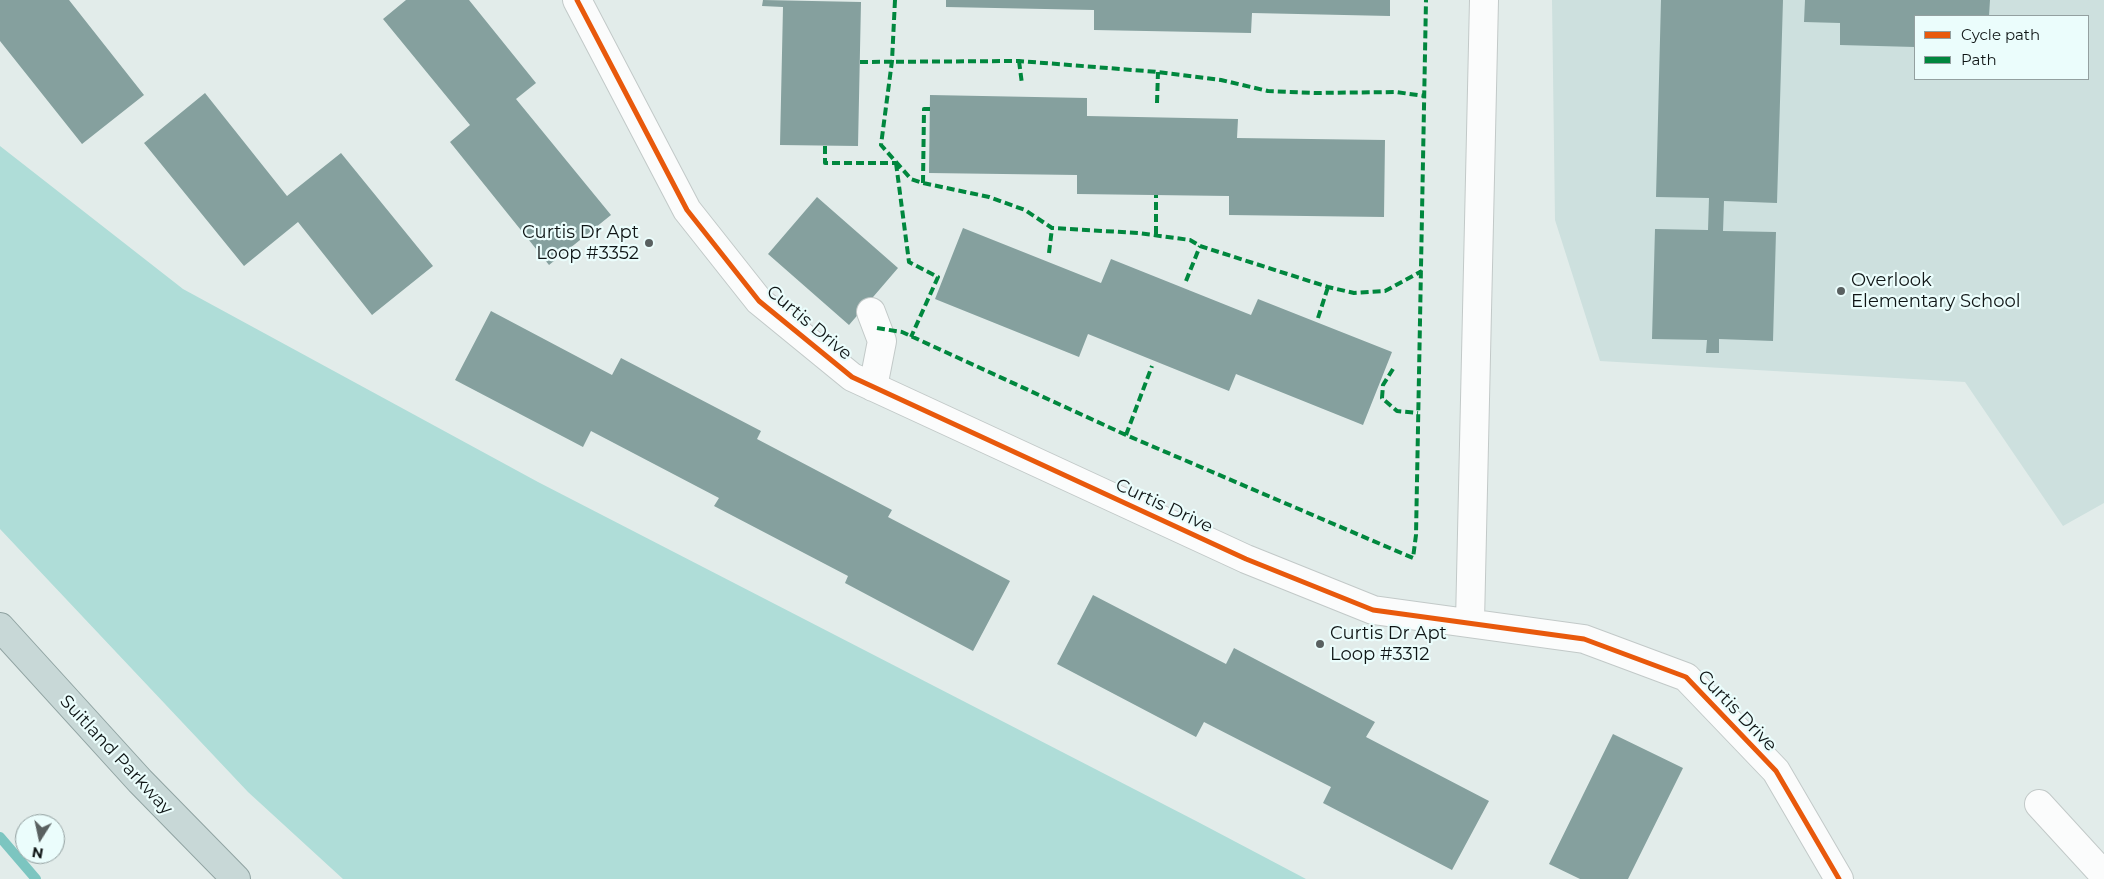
<!DOCTYPE html>
<html>
<head>
<meta charset="utf-8">
<style>
  body { margin:0 }
  #map { position:relative; width:2104px; height:879px; overflow:hidden; background:#e2ecea; font-family:Montserrat,sans-serif }
  canvas { display:block }
  .legend { position:absolute; left:1914px; top:15px; width:175px; height:65px; box-sizing:border-box; background:#ebfdfc; border:1px solid #93a0a0; margin:0; padding:6px 9px; list-style:none; font-size:15px; color:#0f1515 }
  .legend li { display:flex; align-items:center; gap:10px; height:25px }
  .legend b { width:25px; border:1px solid #93a0a0 }
  .north { position:absolute; left:15px; top:814px; width:50px; height:50px; box-sizing:border-box; background:#ebfdfc; border:1px solid #93a0a0; border-radius:50%; rotate:190deg; font-size:14px; font-weight:700; line-height:20px; text-align:center; color:#0f1515 }
  .north::after { content:''; display:block; margin:auto; width:18px; height:22px; background:#596060; clip-path:polygon(50% 0,100% 100%,50% 72%,0 100%) }
</style>
</head>
<body>
<div id="map">
<canvas width="2104" height="879"></canvas>
<ul class="legend">
<li><b style="height:6px;background:#e8590c"></b>Cycle path</li>
<li><b style="height:6px;background:#00873e"></b>Path</li>
</ul>
<div class="north">N</div>
</div>
<script>
const c = document.querySelector('canvas').getContext('2d');
c.lineJoin = 'round';
function paint(path, color) { c.fillStyle = color; c.fill(path, 'evenodd'); }
const poly = rows => new Path2D(rows.map(r => 'M' + r).join(''));
function strokePath(path, color, width, dash) { c.strokeStyle = color; c.lineWidth = width; c.lineCap = dash ? 'butt' : 'round'; c.setLineDash(dash || []); c.stroke(path); }
function label(font, color, halo, rows, align = 'center') {
  c.font = font + ' Montserrat,sans-serif'; c.lineWidth = 4.5; c.setLineDash([]); c.textBaseline = 'middle'; c.strokeStyle = halo; c.fillStyle = color; for (const [text, x, y, turn = 0] of rows) {
    c.save(); c.translate(x, y); c.rotate((+turn || 0) * Math.PI / 180); c.textAlign = isNaN(turn) ? turn : align; if (halo) c.strokeText(text, 0, 0); c.fillText(text, 0, 0); c.restore();
  }
}
const built = poly([
  [1552,0,2104,0,2104,503,2063,526,1965,382,1600,361,1555,220],
  [1915,16,2088,16,2088,79,1915,79]
]);
const green = poly([
  [0,146,183,289,538,482,1198,822,1306,879,343,879,248,792,0,529]
]);
const stream = poly([
  [0,837,36,879]
]);
const building = poly([
  [0,0,69,0,144,95,82,144,0,41],
  [406,0,469,0,536,83,516,99,611,215,549,265,450,142,470,125,383,19],
  [763,0,861,2,858,146,780,145,783,7,762,6],
  [946,0,1390,0,1390,16,1252,13,1251,33,1094,30,1094,10,946,7],
  [1661,0,1783,0,1777,203,1724,201,1723,231,1776,232,1773,341,1719,339,1719,353,1706,353,1707,340,1652,339,1655,229,1708,230,1709,198,1656,197],
  [1805,0,1990,0,1989,16,1915,16,1915,47,1840,45,1840,23,1804,22],
  [205,93,287,196,341,153,433,266,372,315,298,222,244,266,144,143],
  [930,95,1087,98,1087,116,1238,119,1237,138,1385,140,1384,217,1229,215,1229,196,1077,194,1077,175,929,173],
  [817,197,898,268,849,325,768,254],
  [963,228,1101,283,1111,259,1251,315,1258,299,1392,352,1363,425,1236,374,1229,391,1088,334,1079,357,935,299],
  [491,311,612,375,621,358,761,431,757,439,892,510,888,517,1010,581,973,651,845,583,848,576,714,506,719,498,591,431,583,447,455,380],
  [1093,595,1226,664,1234,648,1375,722,1366,737,1489,801,1452,870,1323,803,1331,787,1204,722,1196,737,1057,664],
  [1613,734,1683,768,1628,879,1580,879,1549,864]
]);
const minor = poly([
  [577,0,687,210,759,301,852,377,1246,559,1373,610,1584,639,1686,677,1776,771,1839,879],
  [871,312,882,341,873,387],
  [1470,622,1484,0],
  [2039,804,2104,875]
]);
const highway = poly([
  [0,627,140,781,236,879]
]);
const quiet = poly([
  [895,0,892,61,881,145,911,179,923,183,989,197,1025,210,1052,228,1138,233,1190,240,1200,246,1328,287,1354,293,1385,291,1422,271],
  [1019,61,1022,84],
  [860,62,1019,61,1158,72,1221,80,1268,91,1315,93,1396,92,1424,96],
  [1157,103,1158,72],
  [825,146,825,163,896,163],
  [896,163,909,262,938,277,911,337],
  [923,183,924,109,930,109],
  [1156,234,1156,195],
  [1049,253,1052,228],
  [1186,281,1200,246],
  [1318,318,1328,287],
  [877,328,902,332,1126,435,1413,558,1416,535,1426,0],
  [1393,369,1383,385,1382,398,1397,411,1418,413],
  [1126,435,1152,366]
]);
const cycleway = poly([
  [577,0,687,210,759,301,852,377,1246,559,1373,610,1584,639,1686,677,1776,771,1839,879]
]);
const markers = [
  [649,243,5,"#596060"],
  [1841,291,5,"#596060"],
  [1320,644,5,"#596060"]
];
const poiNames = [
  ["Curtis Dr Apt",639,233,"right"],
  ["Loop #3352",639,254,"right"],
  ["Overlook",1851,281],
  ["Elementary School",1851,302],
  ["Curtis Dr Apt",1330,634],
  ["Loop #3312",1330,655]
];
const streetNames = [
  ["Curtis Drive",809,323,40],
  ["Curtis Drive",1164,506,25],
  ["Curtis Drive",1737,711,46],
  ["Suitland Parkway",116,755,47]
];
paint(built, '#cde0de');
paint(green, '#afddd8');
strokePath(stream, '#7cc5c0', 10);
paint(building, '#85a09e');
strokePath(minor, '#c2c9c8', 30);
strokePath(highway, '#90a3a2', 30);
strokePath(minor, '#fbfcfc', 28);
strokePath(highway, '#c8d8d7', 28);
strokePath(quiet, '#00873e', 4, [8, 4]);
strokePath(cycleway, '#e8590c', 5);
for (const [x, y, r, color] of markers) { const dot = new Path2D(); dot.arc(x, y, r, 0, 2 * Math.PI); c.fillStyle = color; c.fill(dot); strokePath(dot, '#ebfdfc', 2); }
label('18px', '#0f1515', '#ebfdfc', poiNames, 'left');
label('18px', '#0f1515', '#ebfdfc', streetNames);
</script>
</body>
</html>
